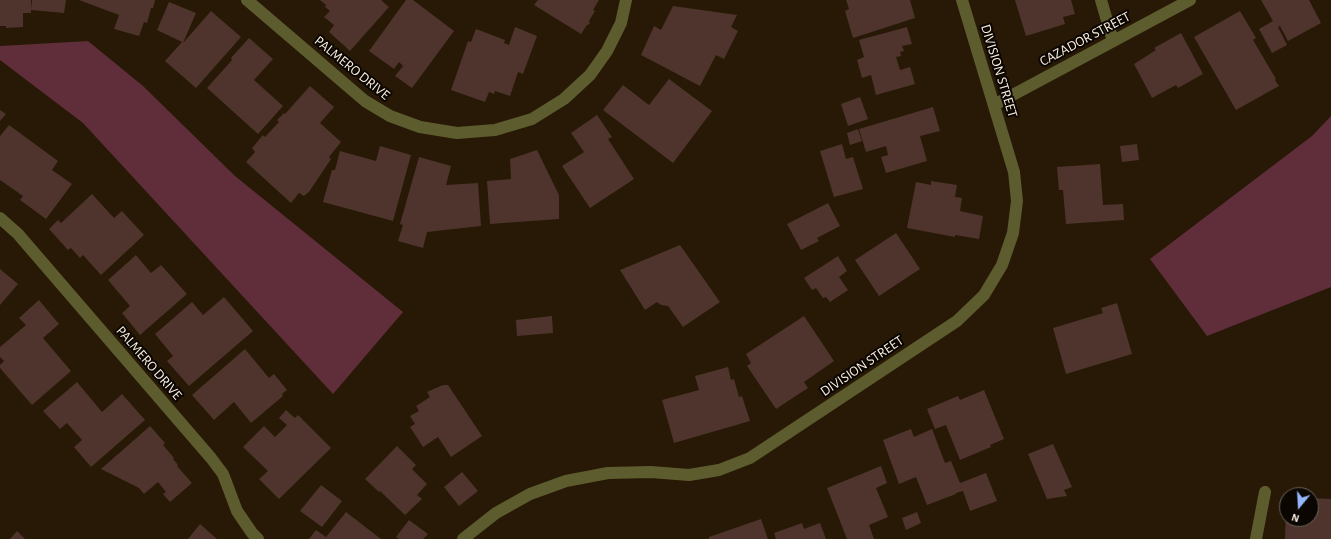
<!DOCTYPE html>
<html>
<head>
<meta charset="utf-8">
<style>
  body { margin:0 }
  #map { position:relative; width:1331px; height:539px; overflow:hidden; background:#271905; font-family:"Alegreya Sans",sans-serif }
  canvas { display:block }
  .north { position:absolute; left:1279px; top:487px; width:40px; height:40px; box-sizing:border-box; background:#0b0601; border:1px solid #6a635b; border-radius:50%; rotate:198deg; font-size:11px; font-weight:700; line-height:16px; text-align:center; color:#f9efe2 }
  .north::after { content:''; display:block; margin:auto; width:14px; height:18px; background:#95b6fd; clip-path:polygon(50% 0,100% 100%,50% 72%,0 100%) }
</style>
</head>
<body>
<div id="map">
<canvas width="1331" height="539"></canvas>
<div class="north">N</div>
</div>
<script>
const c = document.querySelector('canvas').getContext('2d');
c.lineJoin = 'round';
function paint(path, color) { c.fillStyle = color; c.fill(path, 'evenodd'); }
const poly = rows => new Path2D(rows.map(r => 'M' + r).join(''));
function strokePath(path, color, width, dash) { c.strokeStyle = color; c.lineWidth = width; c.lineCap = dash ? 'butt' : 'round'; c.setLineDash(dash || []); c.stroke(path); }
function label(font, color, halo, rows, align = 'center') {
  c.font = font + ' "Alegreya Sans",sans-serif'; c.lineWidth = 4; c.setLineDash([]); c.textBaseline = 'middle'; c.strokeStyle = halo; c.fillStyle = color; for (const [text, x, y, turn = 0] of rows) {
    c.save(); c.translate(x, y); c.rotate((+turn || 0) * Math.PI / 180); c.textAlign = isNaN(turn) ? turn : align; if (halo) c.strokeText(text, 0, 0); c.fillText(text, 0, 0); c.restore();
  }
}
const green = poly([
  [88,41,143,86,235,176,403,312,333,394,83,123,0,60,0,46],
  [1331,116,1331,287,1207,336,1150,259,1312,136]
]);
const building = poly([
  [0,0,31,0,31,13,23,13,23,27,6,28,6,26,0,26],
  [32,0,66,0,64,13,31,10],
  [79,0,155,0,153,8,151,8,147,23,144,22,139,36,114,29,119,15],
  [320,0,381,0,389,7,350,51,329,32,334,25,324,17,330,11,325,7,326,5],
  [406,0,413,0,454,31,412,88,395,76,403,66,399,62,394,69,369,51],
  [538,0,599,0,593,10,595,11,589,21,590,24,587,25,581,34,534,5],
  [846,0,910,0,915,18,853,38,845,11,849,9],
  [1015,0,1071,0,1075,14,1063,17,1065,24,1026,36],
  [1261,0,1309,0,1321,23,1288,41,1280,26,1278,27,1287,45,1272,53,1259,29,1273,21],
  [169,2,196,13,183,43,211,11,241,37,196,88,165,61,182,42,157,30],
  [673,6,737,15,731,27,738,31,724,59,716,55,700,86,641,55,654,26,661,30],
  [1240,11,1256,38,1253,40,1276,79,1275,80,1279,86,1236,110,1194,37],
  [515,27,537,36,523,74,518,72,510,96,495,91,494,94,489,92,485,102,451,90,468,41,471,42,476,29,505,40,504,43,509,45],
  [907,27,912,44,902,46,904,51,900,52,901,56,896,57,900,70,910,67,915,84,876,95,871,75,862,78,857,60,864,57,859,40],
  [1181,33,1203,74,1178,88,1176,85,1152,98,1134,64,1156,50,1154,48],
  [249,38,273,59,254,80,283,106,258,134,207,88,232,60,231,58],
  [669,79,712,111,673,163,603,110,623,85,649,105],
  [310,86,334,107,320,123,341,142,329,157,331,159,309,192,304,196,299,193,291,203,246,162,255,152,252,148,263,135,265,137,279,122,277,120,284,113,285,114],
  [860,97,868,119,848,126,841,104],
  [933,107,940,131,920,136,927,161,886,173,881,157,888,155,886,146,866,152,859,129],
  [0,110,6,114,0,121],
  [597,115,612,137,608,139,634,179,590,208,562,166,584,152,571,133],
  [9,125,58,161,52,170,72,184,46,219,20,200,23,196,0,180,0,136],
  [858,129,862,141,850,145,847,133],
  [842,144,846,159,853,157,863,189,834,197,820,151],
  [1137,144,1139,160,1122,162,1120,146],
  [380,146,411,155,393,221,323,202,332,170,335,170,340,151,376,161],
  [537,150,559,195,559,219,490,224,487,181,511,179,510,159],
  [419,157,451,166,446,185,478,183,481,226,427,232,423,248,398,241,403,225,400,224],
  [1100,164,1103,205,1123,204,1124,220,1066,224,1063,190,1059,190,1057,167],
  [931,181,957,185,955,197,962,198,960,211,983,216,979,239,955,235,955,237,907,228,916,182,931,185],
  [92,194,114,218,122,211,144,235,101,275,83,255,80,258,71,248,68,250,49,229,58,220,61,223],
  [828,203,840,226,817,238,819,241,801,250,787,224],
  [896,233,920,269,879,296,855,260],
  [680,245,720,302,683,327,668,306,661,305,657,302,645,310,620,270],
  [136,255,151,273,161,265,187,294,140,335,122,313,130,306,108,280],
  [838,256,847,271,839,277,848,290,830,302,826,297,823,298,816,288,812,290,804,278],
  [0,269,18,284,0,305],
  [224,297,253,331,189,386,167,361,173,356,155,334,192,302,203,315],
  [39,300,59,324,43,338,71,371,32,405,0,368,0,365,4,361,0,357,0,347,26,325,19,318],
  [1117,303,1132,354,1066,374,1053,328,1103,313,1101,308],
  [552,316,553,333,517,336,516,320],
  [804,316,834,361,804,382,808,388,776,409,747,366,751,363,746,354],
  [245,349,269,378,274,374,287,390,282,394,283,396,251,423,234,402,214,420,192,395],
  [728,367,731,380,734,379,739,397,742,396,750,421,674,443,662,400,699,390,695,376],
  [77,382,102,412,122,394,145,420,91,467,74,447,82,440,67,423,60,429,43,411],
  [443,385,448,385,482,436,451,457,438,437,423,447,410,427,415,424,410,416,419,411,416,406,430,397,427,392],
  [984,390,1004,439,990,445,991,447,960,460,946,425,935,429,927,409,958,396,960,400],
  [286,410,295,418,298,415,331,448,279,499,259,479,268,471,243,447,264,426,275,437,287,425,279,418],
  [150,426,165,443,163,445,174,458,173,459,178,465,177,466,192,483,170,502,163,494,166,492,158,482,144,494,139,488,101,469],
  [911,429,914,437,932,429,945,463,951,461,960,483,986,473,997,501,970,511,963,491,956,493,956,494,927,505,916,477,899,484,883,440],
  [1053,444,1072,487,1064,490,1067,496,1047,499,1028,454],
  [397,446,416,465,412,469,427,484,417,495,422,499,405,515,380,491,379,492,365,479],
  [881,466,887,483,876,488,888,517,869,525,874,539,847,539,827,488],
  [462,472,478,491,459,506,444,487],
  [321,485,342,501,322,527,300,511],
  [1311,498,1331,499,1331,539,1285,539,1286,507,1287,507,1287,519,1311,519],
  [346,512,381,539,309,539,316,530,326,537],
  [917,512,921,523,906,530,902,518],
  [761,519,768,539,709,539,709,537],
  [409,520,428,534,423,539,399,539,396,537],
  [802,523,804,529,820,523,826,539,776,539,774,533],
  [200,524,217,539,188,539],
  [17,531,25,539,10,539]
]);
const minor = poly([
  [247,0,365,101,390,116,420,127,457,133,495,130,532,119,564,99,590,75,607,51,621,23,626,0],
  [1101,0,1113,41],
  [994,105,1190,0],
  [0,218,18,234,211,458,223,474,237,511,252,533,258,539],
  [463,539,496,513,530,494,566,481,608,473,651,472,689,475,719,470,750,458,957,321,984,295,1002,265,1013,233,1017,201,1014,172,962,0],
  [1256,539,1265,492]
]);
const streetNames = [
  ["CAZADOR STREET",1085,39,-28],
  ["PALMERO DRIVE",352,68,39],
  ["DIVISION STREET",999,71,73],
  ["PALMERO DRIVE",149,363,49],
  ["DIVISION STREET",862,366,-34]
];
paint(green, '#602e3a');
paint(building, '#4e342c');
strokePath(minor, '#5d5c2e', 12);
label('14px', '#f9efe2', '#0b0601', streetNames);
</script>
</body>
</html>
